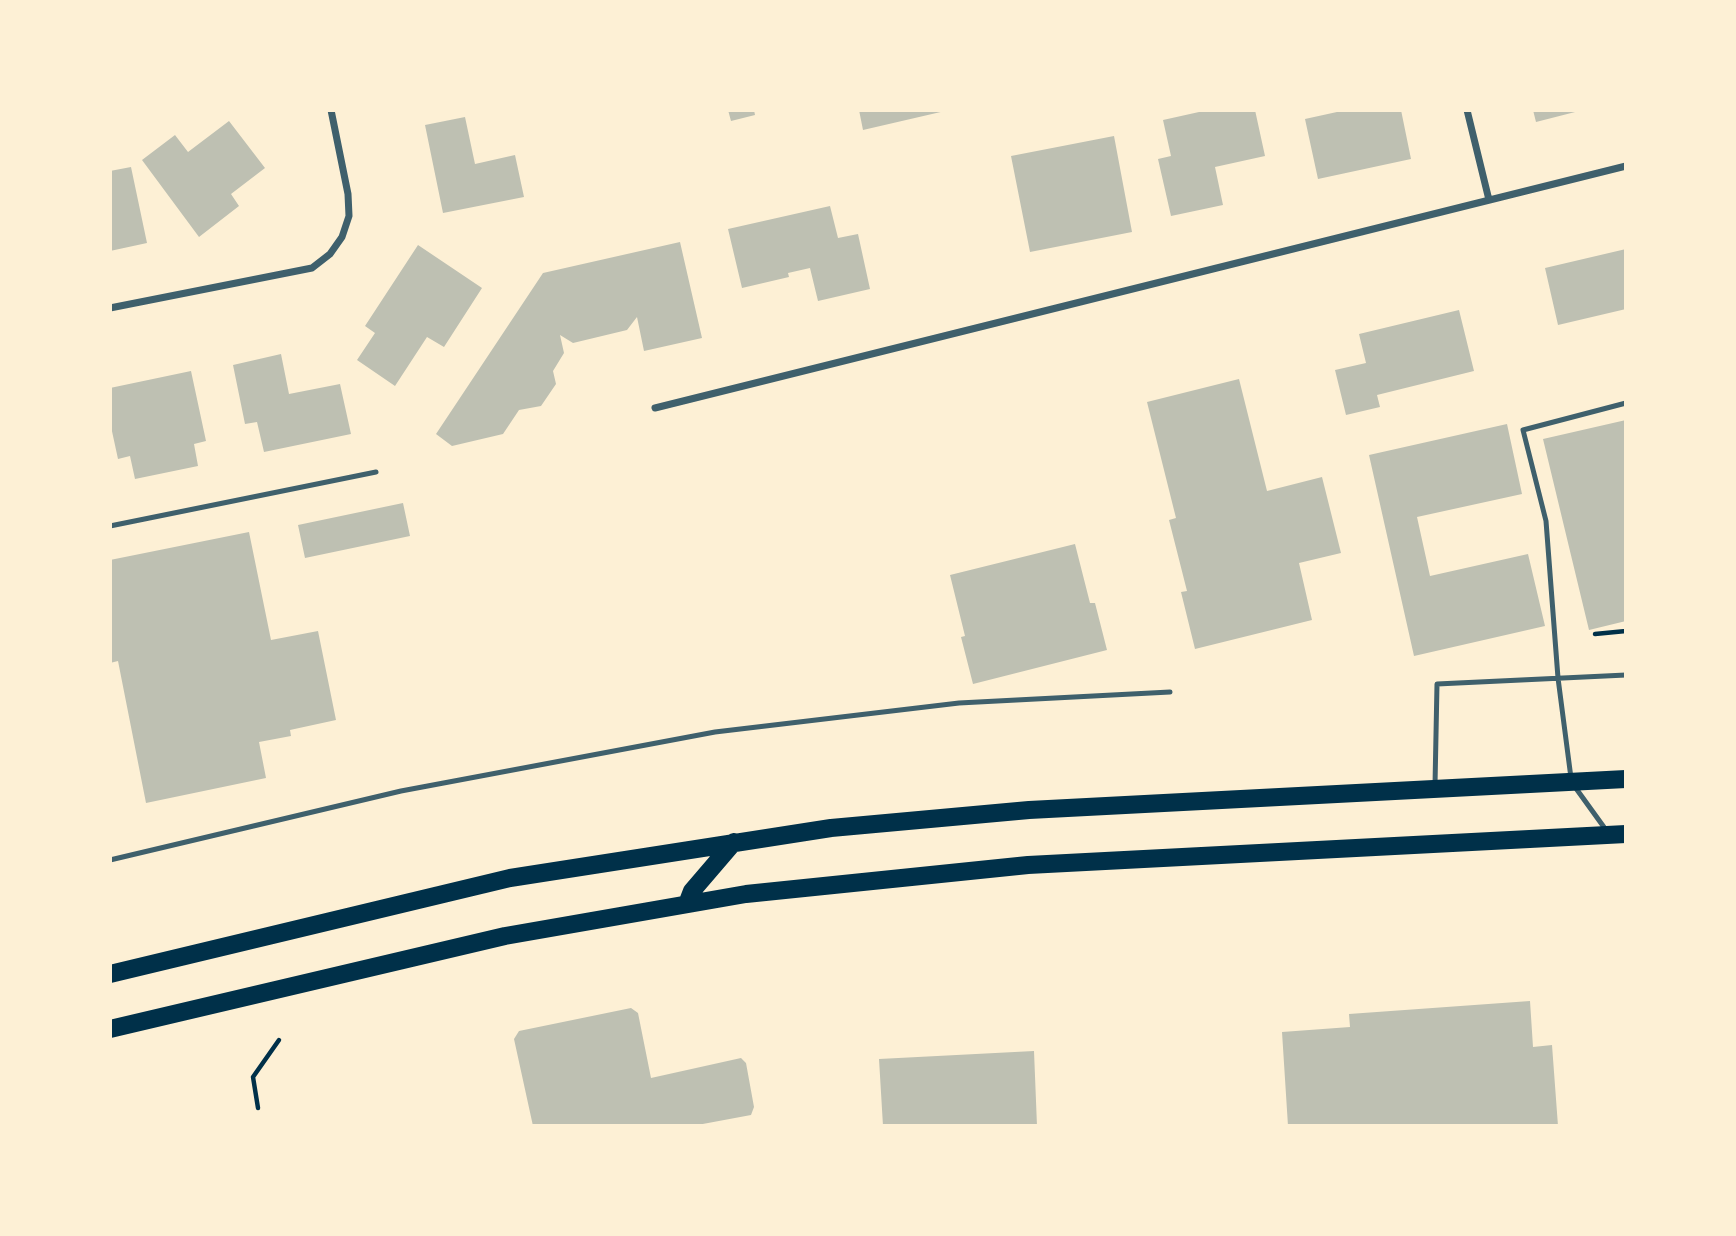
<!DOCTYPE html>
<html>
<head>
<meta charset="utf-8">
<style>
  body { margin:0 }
  #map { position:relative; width:1736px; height:1236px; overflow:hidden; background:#fdf0d5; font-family:Montserrat,sans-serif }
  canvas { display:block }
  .frame { position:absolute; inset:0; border:112px solid #fdf0d5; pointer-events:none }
</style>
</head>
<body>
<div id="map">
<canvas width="1736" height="1236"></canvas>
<div class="frame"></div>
</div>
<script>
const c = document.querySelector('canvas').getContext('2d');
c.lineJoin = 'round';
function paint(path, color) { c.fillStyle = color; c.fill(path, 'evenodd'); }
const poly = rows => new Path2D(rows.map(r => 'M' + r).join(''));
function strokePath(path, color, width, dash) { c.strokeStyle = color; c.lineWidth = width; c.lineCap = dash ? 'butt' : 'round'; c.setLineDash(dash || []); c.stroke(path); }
const building = poly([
  [728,110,754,110,755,115,731,121],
  [859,110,945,110,945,111,863,130],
  [1208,110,1255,110,1265,156,1215,167,1223,205,1171,216,1158,159,1171,156,1163,120],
  [1346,110,1401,110,1411,159,1318,179,1305,119],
  [1533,110,1579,110,1579,111,1536,122],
  [465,117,475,164,515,155,524,197,443,213,425,125],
  [229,121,265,168,231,194,239,206,199,237,142,160,175,135,188,152],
  [1114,136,1132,232,1030,252,1011,156],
  [131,167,147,243,110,251,110,171],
  [830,206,838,238,858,234,870,289,818,301,810,268,788,273,789,277,742,288,728,229],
  [680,242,702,338,644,351,637,317,627,330,573,343,560,335,564,353,553,371,556,384,541,406,519,410,503,434,452,446,436,434,543,273],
  [418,245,482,288,444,347,427,337,395,386,357,360,375,333,365,326],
  [1626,249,1626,309,1558,325,1545,268],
  [1459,310,1474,371,1377,395,1380,407,1346,415,1335,370,1366,363,1359,334],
  [281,354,289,394,340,384,351,434,264,452,257,422,245,424,233,365],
  [191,371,206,441,194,444,198,466,135,479,130,456,118,459,110,422,110,388],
  [1239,379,1267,491,1322,477,1341,553,1299,563,1312,620,1195,649,1181,592,1187,591,1169,520,1176,518,1147,402],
  [1626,420,1626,621,1589,630,1543,439],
  [1507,424,1522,494,1417,517,1430,576,1528,554,1545,626,1414,656,1369,455],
  [403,503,410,536,305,558,298,525],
  [249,532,271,640,318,631,336,720,290,730,291,736,259,742,266,778,146,803,118,661,110,663,110,560],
  [1075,544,1090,603,1095,603,1107,650,973,684,961,637,965,636,950,575],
  [1530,1001,1533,1047,1552,1045,1558,1126,1288,1126,1282,1032,1350,1027,1349,1014],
  [631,1008,638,1013,651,1078,741,1058,746,1063,754,1107,751,1115,692,1126,533,1126,514,1039,519,1031],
  [1034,1051,1037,1126,883,1126,879,1059]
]);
const path = poly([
  [1595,634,1626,631],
  [258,1108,253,1077,279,1040]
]);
const service = poly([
  [110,526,376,472],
  [1571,778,1558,678,1546,521,1523,430,1626,403],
  [1435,785,1437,684,1626,675],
  [1575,787,1606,830],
  [110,860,401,791,715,732,959,703,1170,692]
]);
const minor = poly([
  [1467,110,1489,200],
  [110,308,312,268,330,254,342,237,349,216,348,194,331,110],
  [655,408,1626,166]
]);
const primary = poly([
  [687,904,692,891,734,842],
  [110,974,510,878,831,828,1029,810,1626,779],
  [110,1029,505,936,746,894,1028,865,1626,834]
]);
paint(building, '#bec0b2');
strokePath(path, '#003049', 4.5);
strokePath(service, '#3f606c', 5);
strokePath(minor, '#3f606c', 7);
strokePath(primary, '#003049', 18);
</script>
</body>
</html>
